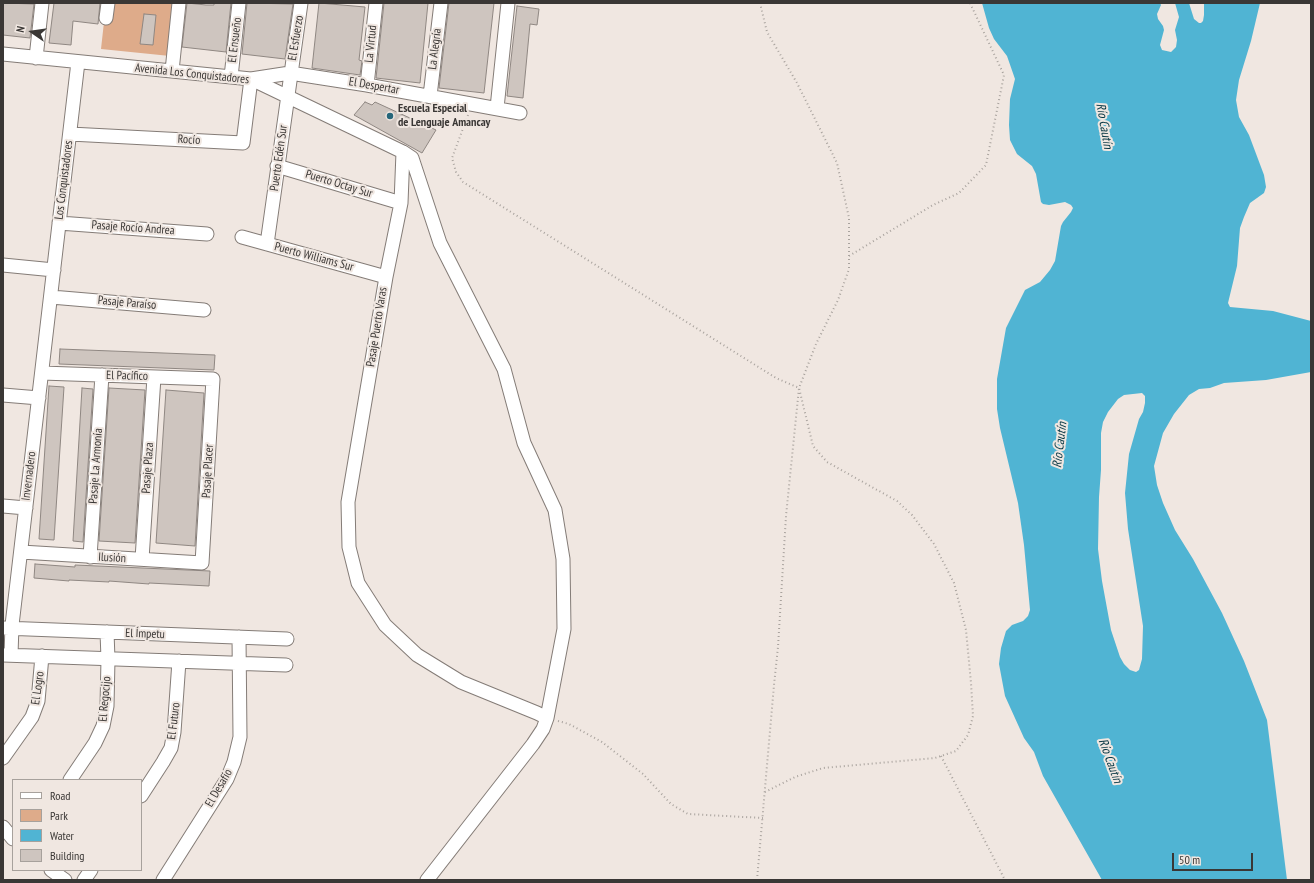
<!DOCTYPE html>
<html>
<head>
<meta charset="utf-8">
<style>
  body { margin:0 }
  #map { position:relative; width:1314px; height:883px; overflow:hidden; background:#f0e7e1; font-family:"PT Sans Narrow",sans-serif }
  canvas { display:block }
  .frame { position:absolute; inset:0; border:4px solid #3a3735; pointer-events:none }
  .legend { position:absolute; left:12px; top:779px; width:130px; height:92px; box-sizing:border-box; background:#f0e7e1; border:1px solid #a7a19c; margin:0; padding:5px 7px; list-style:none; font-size:12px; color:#3a3735 }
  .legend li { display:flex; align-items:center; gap:8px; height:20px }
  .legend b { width:20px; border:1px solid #a7a19c }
  .north { position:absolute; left:12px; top:12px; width:40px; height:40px; -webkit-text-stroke:3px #f0e7e1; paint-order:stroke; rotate:283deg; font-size:11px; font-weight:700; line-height:16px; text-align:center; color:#3a3735 }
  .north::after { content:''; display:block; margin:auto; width:14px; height:18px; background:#3a3735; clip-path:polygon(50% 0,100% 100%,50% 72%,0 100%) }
  .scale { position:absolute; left:1172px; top:853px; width:81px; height:18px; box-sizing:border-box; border:2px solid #3a3735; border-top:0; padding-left:5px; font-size:12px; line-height:14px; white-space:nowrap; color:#3a3735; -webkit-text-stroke:3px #f0e7e1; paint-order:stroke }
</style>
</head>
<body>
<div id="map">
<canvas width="1314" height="883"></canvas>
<div class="frame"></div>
<ul class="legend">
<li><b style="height:5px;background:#fff"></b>Road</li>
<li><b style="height:11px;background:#deab8a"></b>Park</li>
<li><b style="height:11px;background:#50b4d3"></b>Water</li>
<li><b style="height:11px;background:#cec5bf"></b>Building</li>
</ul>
<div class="north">N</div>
<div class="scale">50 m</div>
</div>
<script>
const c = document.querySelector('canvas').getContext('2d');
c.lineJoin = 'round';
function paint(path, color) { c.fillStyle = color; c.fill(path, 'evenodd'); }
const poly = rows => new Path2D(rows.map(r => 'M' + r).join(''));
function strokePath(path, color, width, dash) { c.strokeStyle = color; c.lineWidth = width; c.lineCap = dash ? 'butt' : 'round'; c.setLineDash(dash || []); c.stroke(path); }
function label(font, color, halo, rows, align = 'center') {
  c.font = font + ' "PT Sans Narrow",sans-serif'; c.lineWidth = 4; c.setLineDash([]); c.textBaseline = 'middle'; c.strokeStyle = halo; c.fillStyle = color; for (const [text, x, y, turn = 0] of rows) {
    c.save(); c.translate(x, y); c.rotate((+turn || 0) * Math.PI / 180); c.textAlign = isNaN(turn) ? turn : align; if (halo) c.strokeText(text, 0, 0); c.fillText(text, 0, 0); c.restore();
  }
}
const green = poly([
  [113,3,175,3,170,56,101,49,104,22,111,22]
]);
const water = poly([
  [982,3,1160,3,1161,5,1157,14,1158,19,1163,26,1164,30,1160,45,1162,50,1171,52,1176,47,1177,40,1175,30,1179,17,1175,3,1189,3,1194,19,1199,23,1201,23,1203,21,1204,15,1204,3,1260,3,1251,41,1239,80,1236,100,1239,117,1249,135,1264,175,1266,187,1264,193,1250,203,1244,217,1240,228,1237,266,1228,303,1230,307,1273,311,1311,321,1311,372,1266,380,1224,383,1210,388,1199,389,1189,395,1174,414,1163,433,1154,466,1157,485,1163,503,1175,530,1193,559,1222,613,1244,661,1267,720,1287,880,1102,880,1043,776,1034,752,1024,738,1005,696,999,664,1001,648,1006,631,1012,625,1023,621,1028,616,1030,610,1024,545,1018,503,1000,428,997,409,997,379,1006,328,1025,290,1040,282,1050,270,1055,261,1061,226,1063,222,1071,212,1073,208,1071,205,1065,202,1049,205,1043,204,1041,202,1036,174,1032,166,1017,154,1010,140,1009,125,1010,99,1015,79,1007,56,994,39,989,28],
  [1142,393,1145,396,1145,403,1143,412,1139,419,1129,454,1125,493,1128,529,1143,626,1142,659,1139,670,1136,672,1130,670,1124,664,1120,657,1111,630,1102,581,1098,549,1099,497,1101,470,1101,433,1103,422,1108,412,1118,399,1124,395]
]);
const building = poly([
  [3,3,34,4,30,38,3,35,3,3],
  [54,3,100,3,98,24,73,21,71,45,49,43,54,3],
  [187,3,206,5,214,5,214,3,231,3,226,52,182,47,187,3],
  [247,3,293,4,285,59,242,54,247,3],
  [319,3,365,7,359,60,362,61,360,75,312,68,319,3],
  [384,3,428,3,420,83,376,78,384,3],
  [449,3,494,3,484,93,439,88,449,3],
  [517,6,539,9,537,25,530,24,523,98,507,96,517,6],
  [144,14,156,15,153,45,140,44,144,14],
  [365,102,372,105,375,102,436,130,422,153,354,115,365,102],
  [60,349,215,355,214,370,59,364,60,349],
  [49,386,64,387,54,540,39,539,49,386],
  [82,388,93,389,83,542,73,541,82,388],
  [109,388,145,390,135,543,99,541,109,388],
  [166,390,204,393,195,546,156,543,166,390],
  [35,564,75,567,75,565,210,571,209,586,149,583,149,584,109,581,109,582,69,580,69,581,34,578,35,564]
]);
const path = poly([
  [468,115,452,158,456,172,463,182,776,378,799,388,813,446,827,462,897,501,912,515,934,544,954,583,966,630,971,683,973,716,968,735,956,751,935,758,823,768,795,777,765,792],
  [849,256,933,205,959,193,986,165,1004,75,970,3],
  [558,721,569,724,602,742,643,774,671,804,688,814,763,818],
  [941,756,1005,880],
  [757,880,774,685,778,647,786,516,799,388,816,344,838,300,849,269,849,218,837,163,797,83,767,32,760,3]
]);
const street = poly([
  [106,18,108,3],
  [3,54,251,79,403,152,412,158,440,243,504,369,524,443,555,510,563,559,564,629,547,718,543,729,533,744,427,880],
  [36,58,42,3],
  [172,71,179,3],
  [231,77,239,3],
  [251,79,290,73,367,85,520,113],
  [367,85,376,3],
  [430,96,441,3],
  [497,108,508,3],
  [70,134,243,143,251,79],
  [403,152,401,203,386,277,348,502,349,547,358,583,385,625,417,655,461,682,537,713,547,718],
  [277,166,401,203],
  [59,223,207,234],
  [242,237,386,277],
  [267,244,301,3],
  [3,265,54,270],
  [51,297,204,310],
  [3,395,39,398],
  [3,506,26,508],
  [21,552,202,563,213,379,42,373],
  [90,557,102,375],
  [142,559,154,377],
  [3,628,287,639],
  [3,655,286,665],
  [11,655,12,625,78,62],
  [3,758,32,717,38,701,42,656],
  [70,780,95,743,103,726,107,706,108,659,107,632],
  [141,796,163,762,171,748,174,732,179,661],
  [3,827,13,839],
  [51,870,65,880],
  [84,880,91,870],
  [163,880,227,779,234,762,240,737,239,637]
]);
const markers = [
  [390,116,4,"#25667a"]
];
const streetNames = [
  ["El Esfuerzo",296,38,-81],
  ["El Ensueño",235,40,-83],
  ["La Virtud",371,44,-84],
  ["La Alegría",435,49,-83],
  ["Avenida Los Conquistadores",192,74,6],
  ["El Despertar",374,86,10],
  ["Rocío",189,140,3],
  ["Puerto Edén Sur",279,158,-82],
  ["Los Conquistadores",64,180,-83],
  ["Puerto Octay Sur",339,184,17],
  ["Pasaje Rocío Andrea",133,228,4],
  ["Puerto Williams Sur",314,257,15],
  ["Pasaje Paraíso",127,303,5],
  ["Pasaje Puerto Varas",377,327,-81],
  ["El Pacífico",127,376,1],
  ["Pasaje La Armonía",96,466,-86],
  ["Pasaje Plaza",148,468,-86],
  ["Pasaje Placer",208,471,-87],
  ["Invernadero",29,476,-83],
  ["Ilusión",112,558,3],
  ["El Ímpetu",145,634,2],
  ["El Logro",38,688,-82],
  ["El Regocijo",105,699,-85],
  ["El Futuro",174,721,-83],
  ["El Desafío",219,788,-60]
];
const poiNames = [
  ["Escuela Especial",398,109],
  ["de Lenguaje Amancay",398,123]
];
const waterNames = [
  ["Río Cautín",1104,126,80],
  ["Río Cautín",1060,445,-83],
  ["Río Cautín",1110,761,70]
];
paint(green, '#deab8a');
paint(water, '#50b4d3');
paint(building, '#cec5bf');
strokePath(building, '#8f8782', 1);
strokePath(street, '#847c77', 15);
strokePath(path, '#a9a39e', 2, [1, 3]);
strokePath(street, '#fff', 13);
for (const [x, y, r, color] of markers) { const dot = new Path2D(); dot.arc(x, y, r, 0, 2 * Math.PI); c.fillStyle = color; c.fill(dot); strokePath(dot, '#f0e7e1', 1.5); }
label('12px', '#3a3735', '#f0e7e1', streetNames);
label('bold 12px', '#3a3735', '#f0e7e1', poiNames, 'left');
label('italic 13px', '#073744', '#f0e7e1', waterNames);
</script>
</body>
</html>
